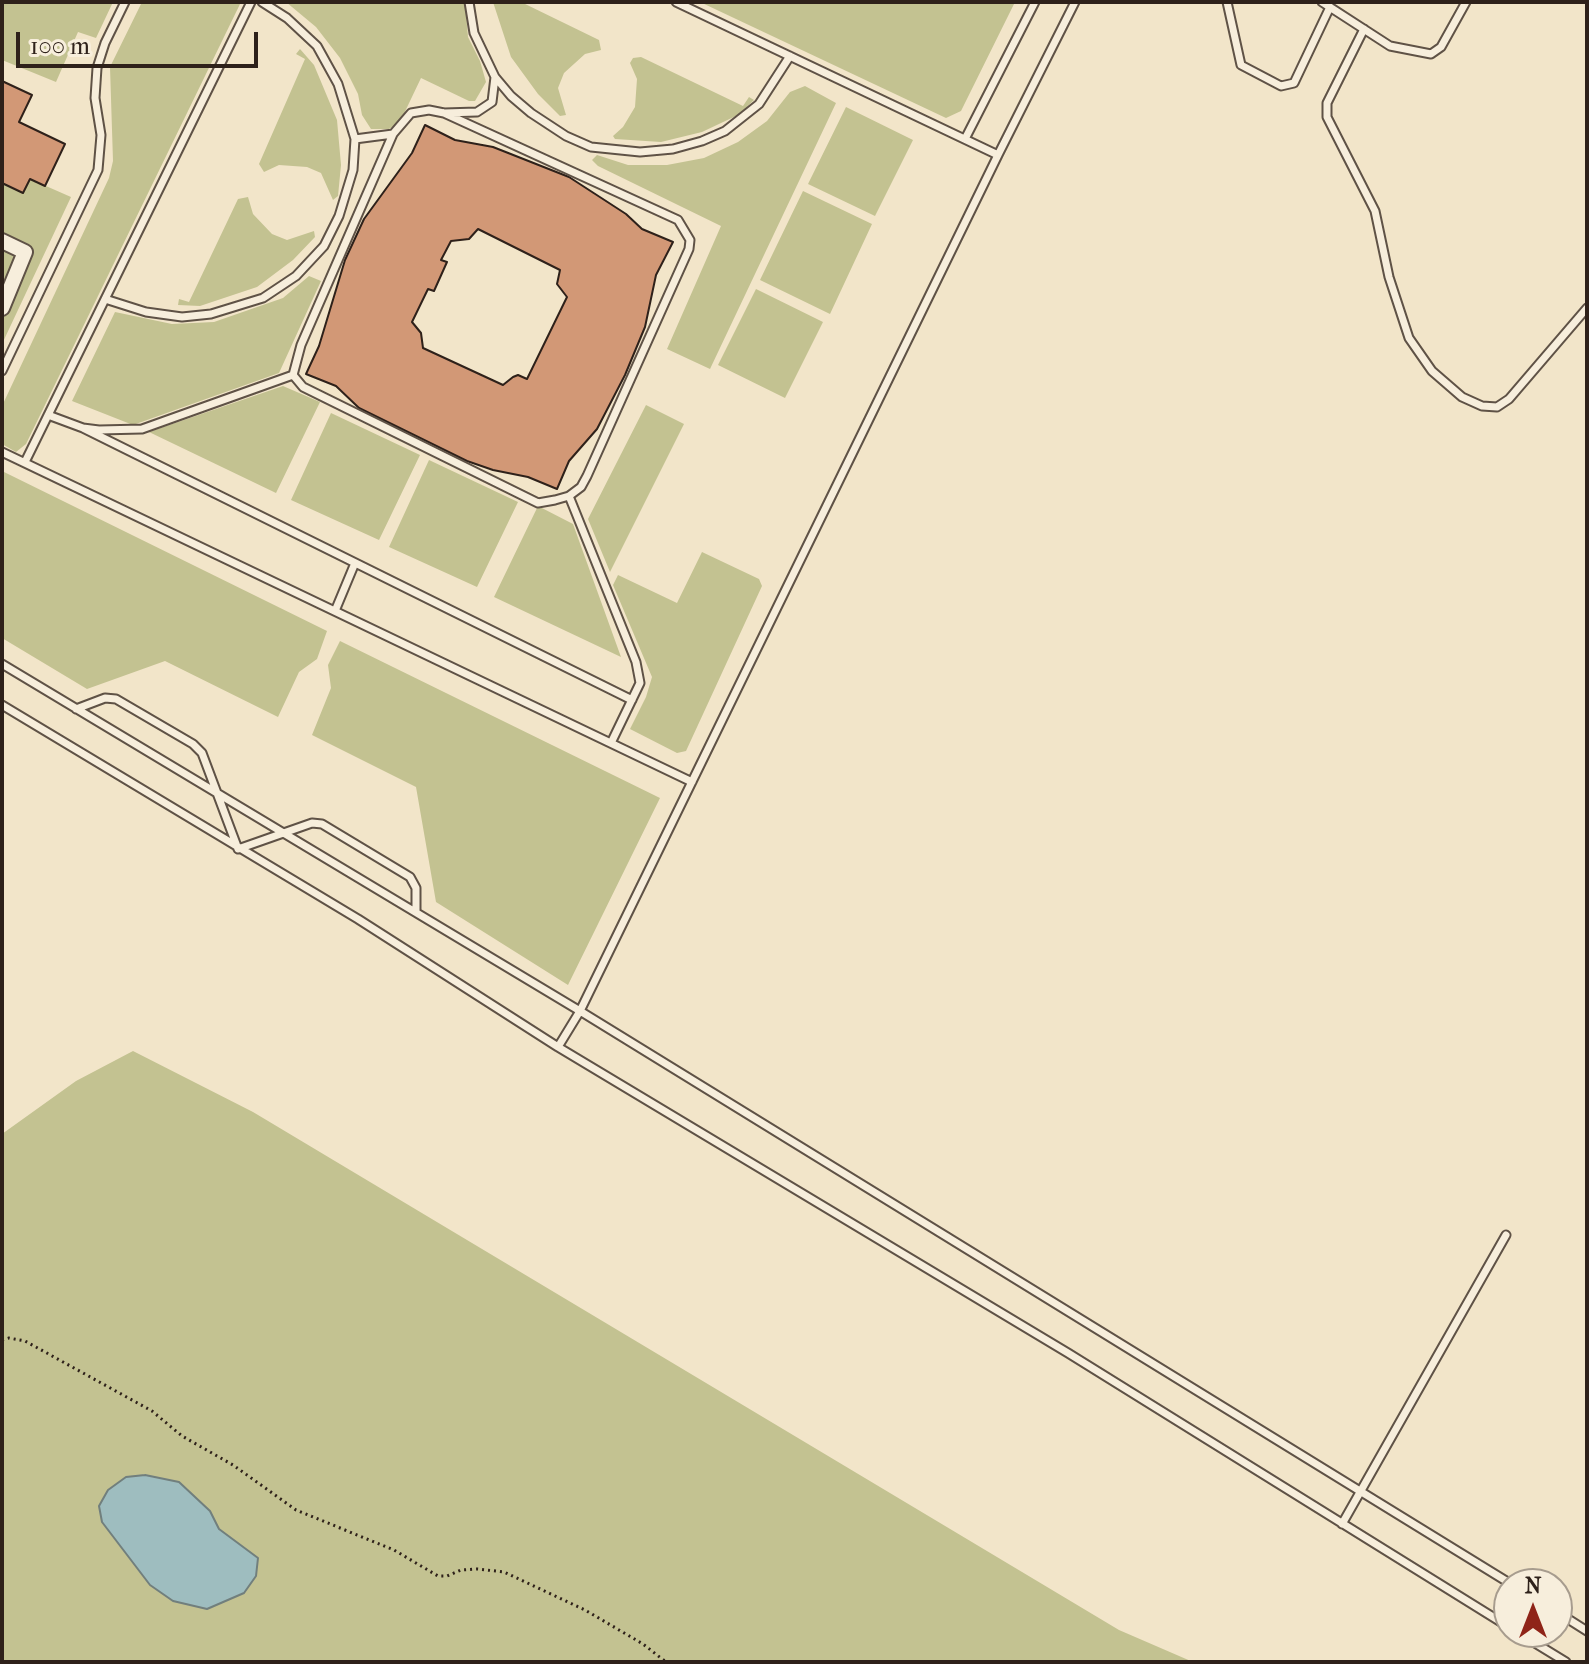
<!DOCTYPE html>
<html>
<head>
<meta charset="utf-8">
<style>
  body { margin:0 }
  #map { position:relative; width:1589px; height:1664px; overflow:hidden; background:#f2e5c9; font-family:"IM FELL French Canon",serif }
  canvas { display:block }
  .frame { position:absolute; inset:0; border:4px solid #2e211a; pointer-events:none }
  .north { position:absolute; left:1493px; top:1568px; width:80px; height:80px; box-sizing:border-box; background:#f7eedc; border:2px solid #a79c8e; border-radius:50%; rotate:0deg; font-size:22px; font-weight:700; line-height:32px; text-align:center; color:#2e211a }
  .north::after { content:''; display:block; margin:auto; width:28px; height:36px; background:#8f2418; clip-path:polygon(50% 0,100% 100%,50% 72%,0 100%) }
  .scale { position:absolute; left:16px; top:32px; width:242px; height:36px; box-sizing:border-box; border:4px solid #2e211a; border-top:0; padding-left:10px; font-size:24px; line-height:28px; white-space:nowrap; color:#2e211a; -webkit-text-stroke:6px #f7eedc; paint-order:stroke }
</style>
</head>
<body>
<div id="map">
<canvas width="1589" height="1664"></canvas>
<div class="frame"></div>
<div class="north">N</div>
<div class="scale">100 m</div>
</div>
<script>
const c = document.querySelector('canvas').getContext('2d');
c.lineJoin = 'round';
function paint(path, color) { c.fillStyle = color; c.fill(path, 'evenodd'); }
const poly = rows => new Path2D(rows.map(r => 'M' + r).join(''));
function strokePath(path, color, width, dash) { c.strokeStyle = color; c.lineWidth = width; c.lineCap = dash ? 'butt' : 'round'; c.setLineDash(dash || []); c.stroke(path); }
const green = poly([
  [2,2,113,2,96,38,78,32,56,82,2,60],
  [142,2,241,2,26,444,16,452,2,444,2,406,109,178,113,161,110,67],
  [286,2,465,2,468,37,480,61,486,82,475,101,469,101,421,78,400,122,389,129,371,129,362,115,358,94,340,58,316,27],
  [493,2,521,2,599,40,601,50,585,54,564,73,558,88,566,115,560,116,538,94,511,57],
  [700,2,1015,2,961,111,946,118],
  [300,49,314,65,337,120,341,165,338,196,333,200,321,173,307,167,279,165,264,172,259,164,305,59,296,54],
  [641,57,743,106,749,97,754,100,738,115,702,132,661,142,615,139,613,136,623,127,635,107,637,79,630,63,633,58],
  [805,86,836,103,710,369,667,349,721,226,598,166,592,160,597,155,628,165,667,165,704,158,738,142,767,121,790,92],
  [846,107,913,140,875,216,808,184],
  [30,179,71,197,2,344,2,183,23,193],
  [803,191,872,224,830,314,760,280],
  [248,197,253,214,272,234,287,240,314,231,315,237,293,260,257,287,200,306,178,305,179,299,189,302,238,199],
  [309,276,321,281,279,373,133,425,72,401,115,312,172,324,214,322,283,298],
  [756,289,823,322,785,398,718,365],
  [283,386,320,402,276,493,149,432],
  [646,405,684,424,610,572,588,519],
  [331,413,420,455,379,540,291,500],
  [429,460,518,502,477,587,389,547],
  [2,471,327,631,317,659,299,672,278,717,165,661,87,689,2,638],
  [538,506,573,524,621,657,494,597],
  [702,552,759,579,762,586,686,751,677,753,630,729,646,697,652,677,613,585,618,575,677,603],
  [340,641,660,798,568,985,436,902,416,787,312,735,331,688,328,665],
  [133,1051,253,1112,1119,1630,1193,1662,2,1662,2,1134,76,1081]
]);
const water = poly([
  [145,1475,179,1482,210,1511,219,1529,258,1558,256,1576,244,1593,207,1609,173,1601,150,1585,102,1522,99,1506,108,1490,126,1477,145,1475]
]);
const building = poly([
  [2,81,32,95,19,122,65,144,45,186,30,179,23,193,2,183,2,81],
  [425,125,455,140,493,147,569,177,626,214,642,229,673,242,656,275,645,327,625,375,597,429,569,461,557,489,528,477,493,470,467,461,359,408,336,386,306,374,319,346,345,260,364,219,412,153,425,125],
  [478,229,560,270,557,284,567,297,527,379,518,375,513,377,503,385,423,348,421,333,412,322,428,289,434,291,447,262,441,260,451,241,469,239,478,229]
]);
const path = poly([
  [2,1340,9,1338,25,1341,152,1411,182,1436,233,1465,296,1510,394,1550,438,1576,447,1576,461,1570,478,1569,504,1572,585,1610,643,1644,666,1662]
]);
const lane = poly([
  [469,2,474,33,495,77],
  [1227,2,1241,65,1281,86,1294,83,1330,7],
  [1322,2,1390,46,1431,54,1441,47,1466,2],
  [1364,29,1327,103,1327,117,1375,211,1389,277,1409,338,1432,371,1462,397,1482,406,1497,407,1509,399,1587,308],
  [444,113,678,220,690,240,689,249,587,476,581,487,569,496,555,500,538,503,303,387,293,375,301,345,393,134,411,113,429,110,444,113,477,112,492,102,495,77,511,96,531,113,566,136,591,147,640,152,673,149,702,141,725,131,759,104,790,56],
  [355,139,393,134],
  [965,139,1035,2],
  [998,155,1075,2],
  [105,299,146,312,182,317,211,314,263,298,296,276,324,246,339,216,353,170,355,139,338,84,317,46,287,18,262,2],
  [2,371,98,170,101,135,95,98,97,68,105,43,125,2],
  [48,415,83,428,99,430,142,429,293,375],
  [83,428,632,700],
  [2,452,692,782],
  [25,462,251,2],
  [569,496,636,662,640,683,611,743],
  [335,611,355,563],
  [2,664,580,1011,1511,1584],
  [2,705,358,919,558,1047,1068,1353,1509,1627],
  [76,709,105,698,116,699,193,744,202,753,238,849,312,823,322,824,410,877,416,888,416,912],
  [558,1047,580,1011,998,155,676,2],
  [1342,1524,1506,1235],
  [1557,1612,1587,1631],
  [1517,1632,1566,1662]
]);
const street = poly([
  [2,241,25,252,2,308]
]);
paint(green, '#c3c291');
paint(water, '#9ebdbf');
strokePath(water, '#717f7d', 2);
paint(building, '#d29876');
strokePath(building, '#2e211a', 2);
strokePath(lane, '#5f5246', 11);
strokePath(street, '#5f5246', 18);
strokePath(path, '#2e211a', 3, [2, 4]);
strokePath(lane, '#f7eedc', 7);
strokePath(street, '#f7eedc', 14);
</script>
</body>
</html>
